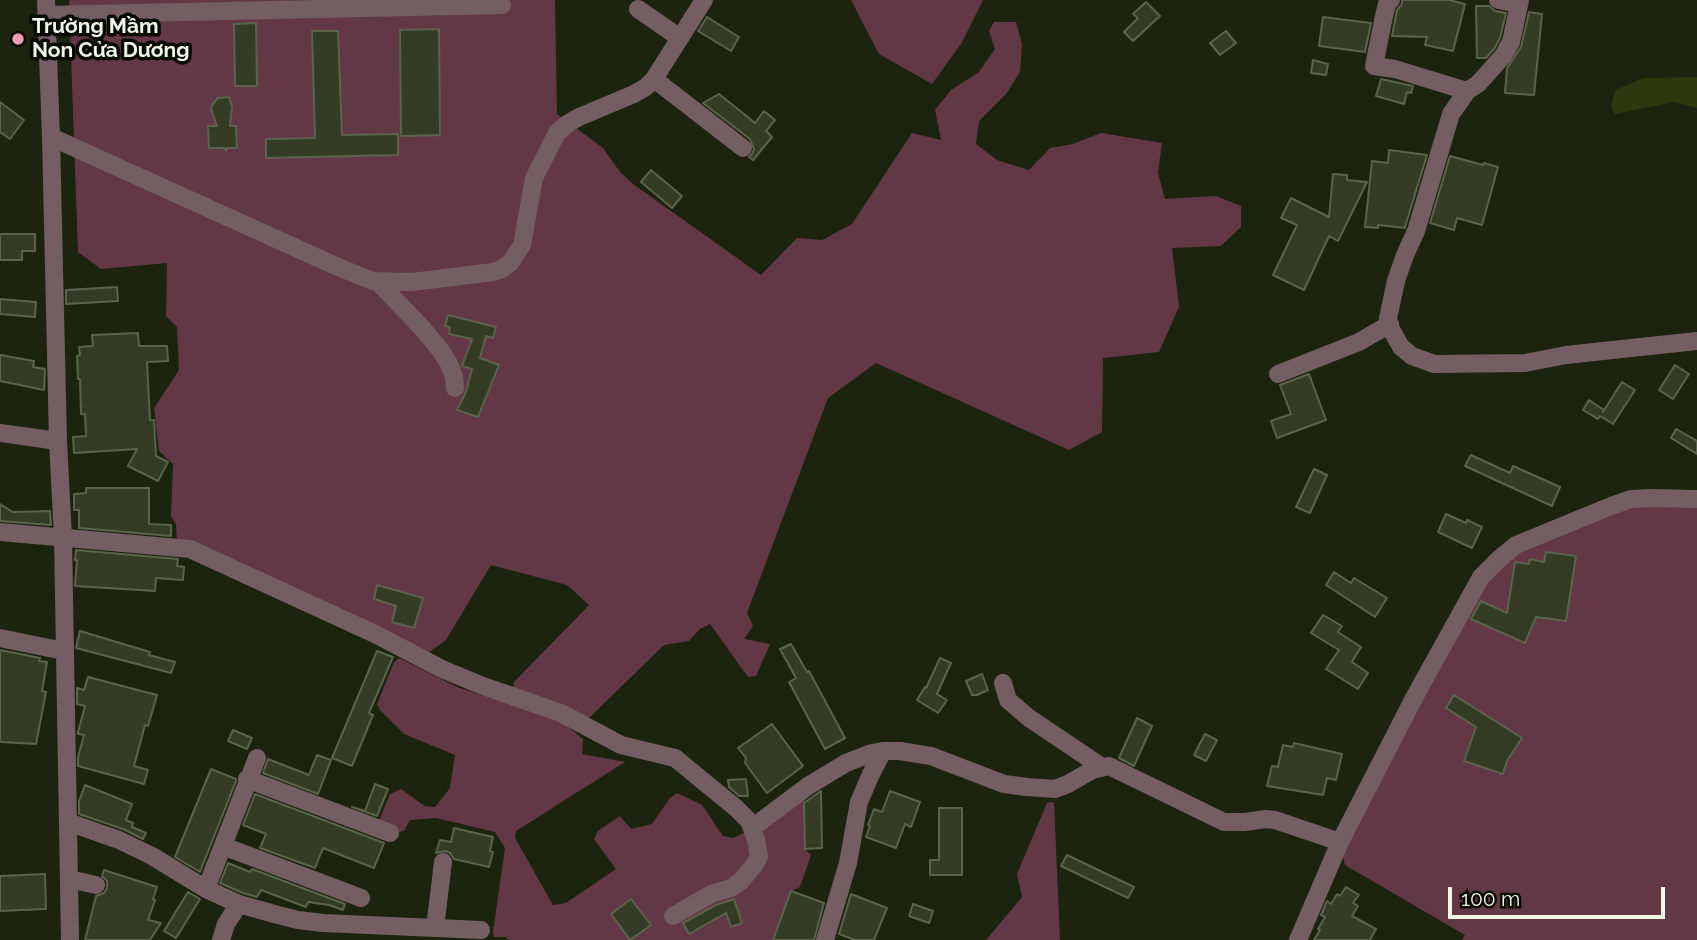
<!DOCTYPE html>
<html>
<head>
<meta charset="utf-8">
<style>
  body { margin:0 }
  #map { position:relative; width:1697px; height:940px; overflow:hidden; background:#1c230e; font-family:Raleway,sans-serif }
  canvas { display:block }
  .scale { position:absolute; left:1448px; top:887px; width:217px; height:32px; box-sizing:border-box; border:4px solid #f0f5e7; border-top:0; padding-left:9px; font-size:21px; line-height:24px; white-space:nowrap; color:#f0f5e7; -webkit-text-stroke:5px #080b04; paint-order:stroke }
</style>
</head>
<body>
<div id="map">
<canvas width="1697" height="940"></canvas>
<div class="scale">100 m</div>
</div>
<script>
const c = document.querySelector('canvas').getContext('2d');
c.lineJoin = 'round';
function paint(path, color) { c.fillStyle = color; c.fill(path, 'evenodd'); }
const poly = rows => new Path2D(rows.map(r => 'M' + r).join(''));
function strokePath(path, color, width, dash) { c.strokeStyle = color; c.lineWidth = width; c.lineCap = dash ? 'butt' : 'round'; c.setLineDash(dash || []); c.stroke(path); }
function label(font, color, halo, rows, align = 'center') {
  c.font = font + ' Raleway,sans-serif'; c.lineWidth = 7; c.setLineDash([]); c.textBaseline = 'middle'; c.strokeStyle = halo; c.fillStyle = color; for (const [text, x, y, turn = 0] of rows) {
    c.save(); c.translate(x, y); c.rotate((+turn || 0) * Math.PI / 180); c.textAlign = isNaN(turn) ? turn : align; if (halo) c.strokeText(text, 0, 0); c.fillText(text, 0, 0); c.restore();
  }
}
const forest = poly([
  [69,0,555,0,557,114,603,148,620,172,633,184,761,275,797,238,822,240,852,224,912,133,941,140,935,110,951,90,979,72,995,49,989,31,994,22,1016,22,1022,44,1020,72,1006,94,979,121,976,144,997,160,1029,170,1050,148,1073,144,1101,133,1162,143,1158,173,1165,199,1216,196,1241,206,1241,227,1221,246,1172,248,1179,307,1159,352,1103,358,1102,432,1069,450,876,363,828,398,747,613,753,626,744,639,770,644,756,676,748,677,710,624,700,629,689,641,664,645,590,717,580,718,554,701,513,693,514,682,589,605,567,585,491,565,446,640,428,653,177,542,176,524,171,517,173,464,159,451,154,408,179,370,177,327,166,316,167,263,101,269,78,252],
  [851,0,983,0,961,44,932,84,879,54],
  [1647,502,1697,507,1697,940,1462,940,1465,935,1345,865,1343,857,1345,845,1487,578,1525,547,1615,510],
  [399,658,457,687,561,721,583,739,582,754,625,762,516,831,515,838,553,905,566,903,616,869,594,839,598,831,620,816,631,829,652,824,670,798,677,793,702,805,723,836,733,838,757,827,804,790,805,849,811,855,800,887,791,891,773,940,509,940,506,937,494,937,493,932,505,848,495,832,436,818,410,820,404,831,399,832,379,826,378,823,390,794,401,789,425,806,435,807,450,788,455,755,404,734,380,710,377,704,394,662],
  [1054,802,1060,940,986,940,1022,897,1017,874,1047,803]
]);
const water = poly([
  [1697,77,1697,108,1674,102,1615,114,1611,107,1615,90,1644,78]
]);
const building = poly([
  [1402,0,1449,0,1465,4,1453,51,1425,45,1427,37,1392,36,1397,10,1402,4,1402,0],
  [1146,2,1160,16,1133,41,1124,32,1138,18,1133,14,1146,2],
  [1476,6,1489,6,1495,11,1506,13,1500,38,1494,49,1486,58,1477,58,1476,6],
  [1529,12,1542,14,1534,95,1505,93,1507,68,1521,47,1529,12],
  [707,17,739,37,731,51,698,31,707,17],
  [1323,17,1371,23,1365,52,1319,46,1323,17],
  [256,23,257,86,235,86,234,24,256,23],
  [439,29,440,135,401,136,400,30,439,29],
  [312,31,338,31,342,135,398,134,398,155,266,158,266,139,315,138,312,31],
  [1226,31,1236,43,1220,55,1210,43,1226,31],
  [1313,60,1328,64,1326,75,1311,73,1313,60],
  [1381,79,1413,86,1411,93,1407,92,1404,104,1376,96,1381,79],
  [719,94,755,123,764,111,775,120,766,131,772,137,753,160,749,157,752,154,754,149,750,139,703,103,719,94],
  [229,97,232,107,230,126,236,126,237,148,227,148,226,151,225,148,209,148,208,126,217,126,211,109,212,105,218,98,229,97],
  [0,102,24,120,10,139,0,132,0,102],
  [1389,150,1427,155,1405,227,1405,228,1378,225,1378,228,1365,227,1372,161,1388,163,1389,150],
  [1450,156,1483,165,1484,163,1498,167,1482,225,1457,218,1454,230,1430,223,1450,156],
  [651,170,682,196,672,208,641,182,651,170],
  [1333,174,1347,175,1347,180,1367,182,1338,241,1329,236,1304,290,1273,275,1297,225,1281,218,1291,198,1329,217,1333,174],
  [0,234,35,234,35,251,22,251,22,260,0,260,0,234],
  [117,287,118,301,66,304,66,290,117,287],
  [0,299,36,302,35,317,0,314,0,299],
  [448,315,496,327,493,338,486,336,480,358,499,365,478,417,457,410,466,392,472,369,462,366,472,339,449,334,450,327,445,326,448,315],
  [138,333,139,346,167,346,168,361,147,362,150,420,154,420,156,456,168,462,158,481,128,466,137,449,74,453,73,437,86,436,85,414,81,414,80,379,78,379,77,356,80,355,79,347,93,346,92,335,138,333],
  [0,355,34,361,33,367,45,369,44,390,0,381,0,355],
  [1675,365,1689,374,1673,399,1659,390,1675,365],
  [1309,374,1326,420,1277,438,1271,421,1291,414,1280,385,1309,374],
  [1622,382,1635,390,1613,424,1600,416,1598,419,1583,410,1589,400,1604,410,1603,412,1622,382],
  [1676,429,1697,441,1697,454,1671,438,1676,429],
  [1471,455,1510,473,1513,466,1560,487,1552,506,1465,466,1471,455],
  [1314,469,1327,475,1310,513,1296,507,1314,469],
  [86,488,149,488,149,524,171,525,171,536,79,528,79,510,74,510,74,494,86,493,86,488],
  [0,504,13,512,50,511,51,525,0,521,0,504],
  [1446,514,1466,523,1467,520,1482,527,1472,548,1438,532,1446,514],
  [76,550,178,559,177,566,184,567,183,580,156,578,155,591,75,586,77,560,75,560,76,550],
  [1546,552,1576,556,1566,621,1536,617,1525,643,1471,619,1481,601,1507,613,1515,562,1529,564,1530,559,1544,562,1546,552],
  [1334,572,1351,583,1354,578,1387,598,1375,617,1326,585,1334,572],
  [377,585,423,598,414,628,392,622,396,606,374,599,377,585],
  [1323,615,1342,626,1338,632,1361,647,1352,662,1368,673,1358,689,1326,669,1339,650,1311,633,1323,615],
  [80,631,150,652,149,655,175,662,171,673,76,648,80,631],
  [791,644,807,672,809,671,845,738,825,749,789,682,796,678,780,649,791,644],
  [0,650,40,658,39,661,47,662,42,691,46,692,36,744,0,742,0,650],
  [377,651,393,657,369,713,373,715,352,766,332,758,377,651],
  [940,658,951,663,937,694,947,700,938,713,917,700,925,687,926,688,940,658],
  [982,674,988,690,977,695,972,695,966,681,982,674],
  [88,677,157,695,148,726,145,725,134,766,148,770,144,784,78,766,78,757,84,735,78,734,78,732,85,706,77,704,77,688,84,690,88,677],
  [1454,695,1522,738,1507,761,1503,774,1464,761,1476,727,1446,708,1454,695],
  [1137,718,1152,726,1134,766,1119,758,1137,718],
  [772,724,803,766,767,793,745,763,746,758,738,748,772,724],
  [233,730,252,738,247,749,228,741,233,730],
  [1205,734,1217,740,1206,761,1194,755,1205,734],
  [1294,743,1342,754,1336,780,1327,778,1323,795,1267,786,1272,766,1278,767,1283,745,1293,747,1294,743],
  [317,755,331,760,318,794,263,773,268,759,309,775,317,755],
  [211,769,236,779,236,781,200,872,175,857,211,769],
  [746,779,748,796,739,796,729,787,728,780,746,779],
  [375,784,388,789,377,816,352,807,365,811,375,784],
  [85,785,132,804,126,820,133,823,132,827,146,833,143,839,123,829,79,814,79,801,85,785],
  [821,791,822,848,805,849,804,803,821,791],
  [890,791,920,802,911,827,905,824,896,848,866,837,870,826,868,825,874,809,882,812,890,791],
  [255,794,384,843,374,868,323,848,315,868,260,848,266,834,243,825,255,794],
  [939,808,962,808,962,875,930,875,930,860,939,860,939,808],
  [454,828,493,837,490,851,493,852,489,867,454,859,450,853,445,851,436,853,440,840,451,842,454,828],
  [1067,855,1134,887,1128,898,1061,866,1067,855],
  [228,863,250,872,252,869,345,904,343,910,329,905,308,902,306,907,261,890,257,897,243,893,220,883,228,863],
  [104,870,157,887,153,899,155,900,148,920,161,923,150,940,85,940,96,896,104,893,107,888,107,881,102,876,104,870],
  [45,874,46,909,0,911,0,876,45,874],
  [1346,887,1359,895,1353,903,1358,906,1352,916,1376,929,1370,940,1314,940,1320,930,1318,929,1325,917,1321,915,1327,901,1331,904,1337,894,1340,896,1346,887],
  [791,891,824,903,814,940,773,940,791,891],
  [188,892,200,899,176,938,164,931,188,892],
  [851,894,887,908,874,940,855,940,839,934,851,894],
  [631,899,651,925,630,940,611,914,631,899],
  [734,899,742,923,731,927,726,913,689,934,683,923,716,905,734,899],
  [913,904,933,911,929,923,909,916,913,904]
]);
const minor = poly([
  [46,0,51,137,58,441,63,538,70,940],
  [1391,0,1387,4,1384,16,1374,66,1395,69,1467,91],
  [1498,0,1519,4],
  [1520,0,1511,42,1503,56,1478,84,1467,91,1451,114,1416,231,1405,255,1396,281,1388,318,1391,329,1401,347,1412,356,1434,364,1525,363,1566,355,1697,341],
  [638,9,680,38],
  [46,15,502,5],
  [654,79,743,148],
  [51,137,338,267,373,281,412,282,493,272,502,269,510,263,522,245,534,178,557,133,567,124,579,117,634,94,646,87,654,79,704,0],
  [378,282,423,329,441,351,449,364,454,377,455,388],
  [1278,374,1359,342,1390,324],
  [0,433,58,441],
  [0,532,190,549,375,634,442,669,483,686,561,713,621,745,675,758,736,808,749,821,756,839,759,856,755,864,741,881,731,888,711,894,673,916],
  [0,638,64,651],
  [1003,683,1008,700,1029,718,1102,767],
  [247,779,390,833],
  [68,822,119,840,152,856,206,889,239,904,278,915,298,920,323,923,481,930],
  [752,828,808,786,846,763,872,753,883,751,900,751,931,756,1004,784,1027,787,1055,789,1068,784,1092,770,1109,766,1224,822,1245,822,1266,819,1275,820,1340,842],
  [223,846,361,898],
  [69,879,96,885],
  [206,889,257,758],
  [435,928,443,862],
  [221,940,226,924,239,904],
  [825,940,848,863,859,802,871,774,883,751],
  [1298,940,1340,842,1415,696,1481,577,1499,559,1516,545,1611,506,1631,499,1650,498,1697,499]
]);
const markers = [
  [18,39,7,"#f09ab5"]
];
const poiNames = [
  ["Trường Mầm",32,27],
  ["Non Cửa Dương",32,51]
];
paint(forest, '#633846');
paint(water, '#2d380f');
paint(building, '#353c26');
strokePath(building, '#5c634c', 2);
strokePath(minor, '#745e64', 18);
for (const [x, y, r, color] of markers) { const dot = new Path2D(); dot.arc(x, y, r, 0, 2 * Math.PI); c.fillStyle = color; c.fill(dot); strokePath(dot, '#080b04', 2.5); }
label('bold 21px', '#f0f5e7', '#080b04', poiNames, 'left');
</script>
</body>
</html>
